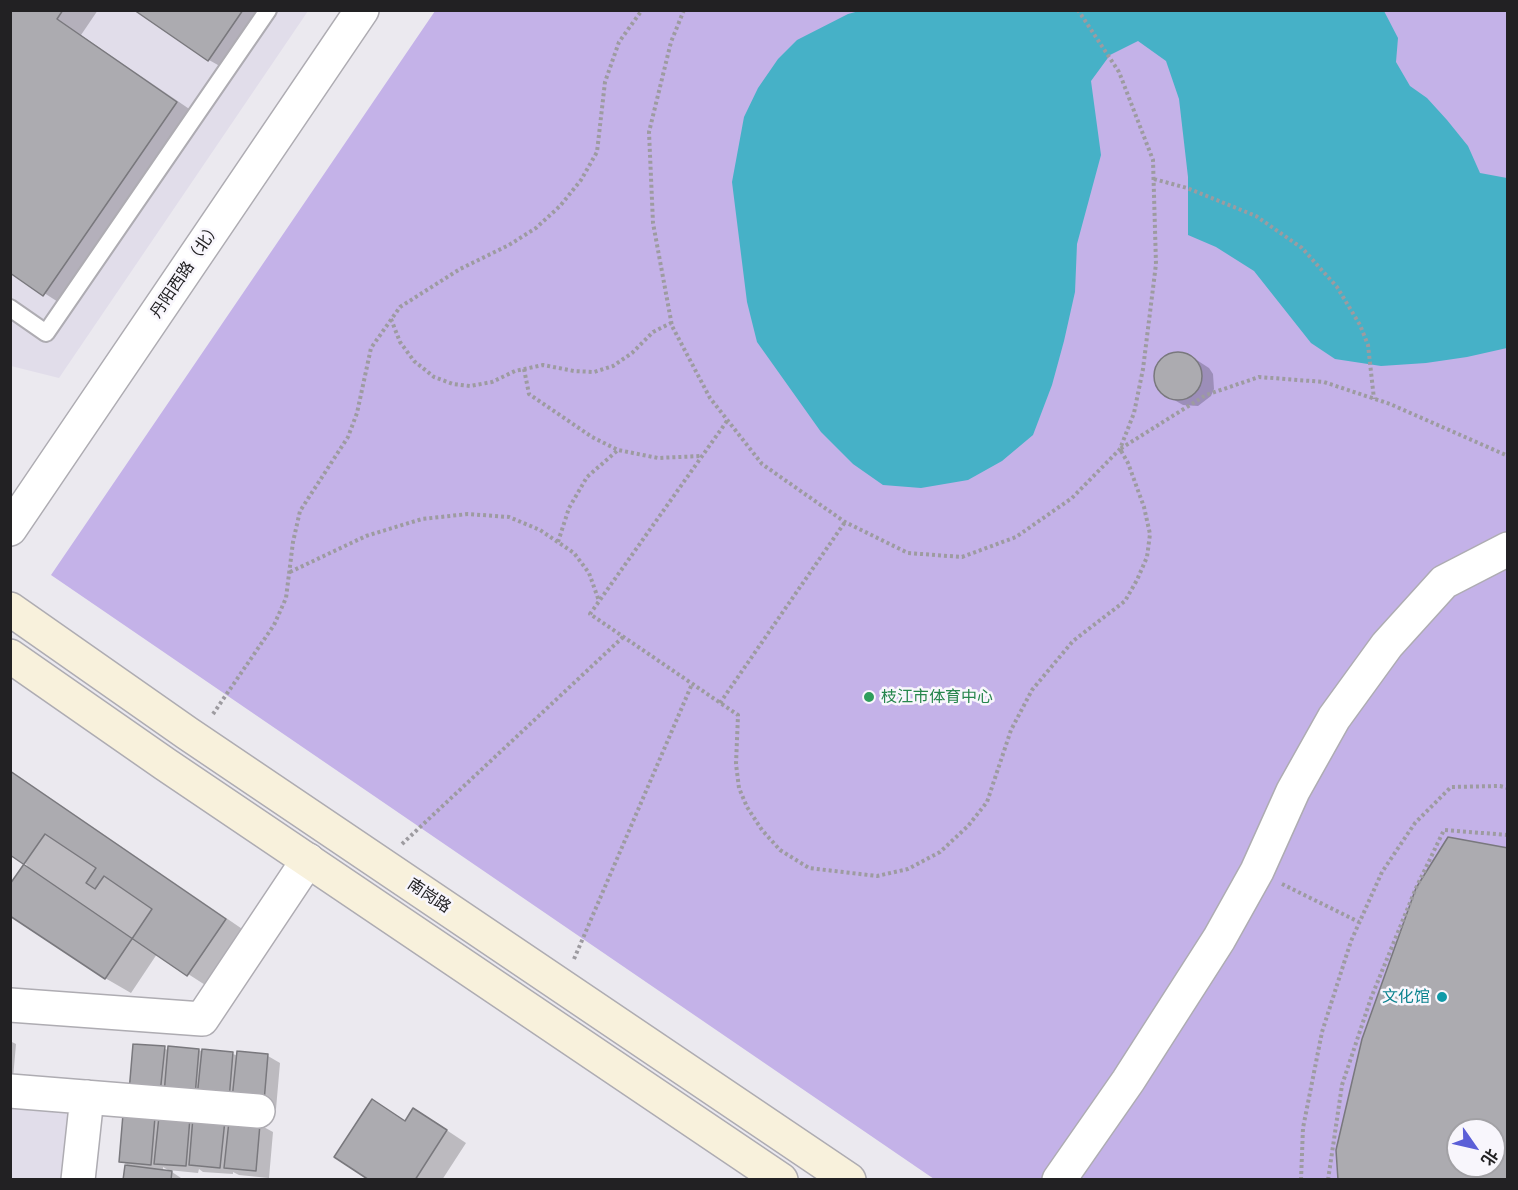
<!DOCTYPE html>
<html>
<head>
<meta charset="utf-8">
<style>
  body { margin:0 }
  #map { position:relative; width:1518px; height:1190px; overflow:hidden; background:#ebe9ef; font-family:Montserrat,"Noto Sans SC",sans-serif }
  canvas { display:block }
  .frame { position:absolute; inset:0; border:12px solid #222123; pointer-events:none }
  .north { position:absolute; left:1446px; top:1118px; width:60px; height:60px; box-sizing:border-box; background:#f8f6fc; border:2px solid #a2a1a5; border-radius:50%; rotate:124deg; font-size:16px; font-weight:700; line-height:24px; text-align:center; color:#222123 }
  .north::after { content:''; display:block; margin:auto; width:21px; height:27px; background:#5b5fd7; clip-path:polygon(50% 0,100% 100%,50% 72%,0 100%) }
</style>
</head>
<body>
<div id="map">
<canvas width="1518" height="1190"></canvas>
<div class="frame"></div>
<div class="north">北</div>
</div>
<script>
const c = document.querySelector('canvas').getContext('2d');
c.lineJoin = 'round';
function paint(path, color) { c.fillStyle = color; c.fill(path, 'evenodd'); }
const poly = rows => new Path2D(rows.map(r => 'M' + r).join(''));
function strokePath(path, color, width, dash) { c.strokeStyle = color; c.lineWidth = width; c.lineCap = dash ? 'butt' : 'round'; c.setLineDash(dash || []); c.stroke(path); }
function label(font, color, halo, rows, align = 'center') {
  c.font = font + ' Montserrat,"Noto Sans SC",sans-serif'; c.lineWidth = 5; c.setLineDash([]); c.textBaseline = 'middle'; c.strokeStyle = halo; c.fillStyle = color; for (const [text, x, y, turn = 0] of rows) {
    c.save(); c.translate(x, y); c.rotate((+turn || 0) * Math.PI / 180); c.textAlign = isNaN(turn) ? turn : align; if (halo) c.strokeText(text, 0, 0); c.fillText(text, 0, 0); c.restore();
  }
}
const built = poly([
  [11,11,308,11,59,378,11,366],
  [10,1091,87,1097,78,1179,11,1179]
]);
const green = poly([
  [435,11,1507,11,1507,1179,934,1179,51,575],
  [1458,1130,1494,1130,1494,1166,1458,1166]
]);
const water = poly([
  [859,11,1384,11,1398,38,1396,62,1410,86,1427,98,1447,120,1468,146,1480,173,1507,178,1507,348,1467,357,1426,363,1381,366,1335,359,1311,343,1254,271,1216,247,1188,235,1188,177,1179,99,1166,61,1138,41,1110,55,1091,81,1101,155,1077,244,1075,292,1064,341,1052,385,1033,435,1002,461,968,480,921,488,883,485,853,464,821,432,757,342,747,302,732,182,744,117,758,88,778,59,797,40,848,14]
]);
const shadow = poly([
  [10,10,98,10,81,35,201,117,69,309,10,271],
  [137,10,278,10,234,74,209,60],
  [1175,353,1189,355,1209,368,1213,374,1214,389,1211,396,1198,406,1183,405,1169,397,1163,392,1156,379,1158,365,1162,359],
  [10,770,251,935,213,990,157,954,131,993,105,978,26,864,10,853],
  [10,1041,16,1044,12,1090,10,1090],
  [169,1047,199,1050,203,1052,233,1054,238,1056,268,1056,280,1063,276,1109,143,1098,164,1048,169,1051],
  [160,1117,260,1125,273,1132,269,1178,239,1175,233,1172,233,1174,203,1172,199,1169,198,1173,168,1170,163,1167,163,1171,172,1172,184,1180,124,1180,132,1168,121,1161,155,1118,160,1121],
  [433,1121,466,1143,442,1180,372,1180,406,1122]
]);
const building = poly([
  [10,10,63,10,57,19,177,102,43,296,10,273,10,10],
  [134,10,243,10,208,61,134,10],
  '1154 376a24 24 0 1 1 48 0a24 24 0 1 1-48 0Z',
  [10,771,226,919,187,976,10,855,10,771],
  [45,834,96,868,86,883,95,889,104,876,152,909,105,979,10,916,10,884,45,834],
  [1448,837,1508,848,1508,1180,1338,1180,1336,1150,1362,1039,1416,888,1448,837],
  [1458,1130,1494,1130,1494,1166,1458,1166,1458,1130],
  [133,1044,165,1046,160,1094,129,1092,133,1044],
  [168,1046,199,1049,195,1096,164,1094,168,1046],
  [202,1049,233,1052,229,1100,197,1097,202,1049],
  [237,1051,268,1054,264,1102,232,1099,237,1051],
  [372,1099,405,1121,413,1108,447,1130,415,1180,369,1180,334,1157,372,1099],
  [123,1114,155,1117,151,1165,119,1162,123,1114],
  [159,1116,190,1118,186,1166,154,1164,159,1116],
  [193,1117,225,1120,220,1168,189,1165,193,1117],
  [229,1121,260,1124,256,1171,224,1168,229,1121],
  [125,1165,172,1171,171,1180,123,1180,125,1165]
]);
const path = poly([
  [684,10,671,42,649,132,653,223,672,326,710,398,762,464,845,522,908,553,962,557,1016,537,1072,498,1120,449,1134,413,1143,369,1156,264,1153,160,1119,72,1078,10],
  [1154,179,1187,188,1256,216,1302,248,1337,287,1360,325,1368,345,1374,399],
  [391,319,400,342,414,361,434,377,453,384,470,386,492,382,515,371,543,365,574,371,594,372,613,366,632,353,653,332,671,323],
  [524,369,529,394,592,437,618,450,658,458,701,456],
  [727,421,590,614,738,715,736,764,739,788,747,807,762,830,780,850,809,868,877,876,908,869,940,852,968,826,987,802,1011,730,1032,690,1073,641,1125,601,1137,580,1147,557,1150,534,1144,507,1128,463,1120,449,1206,395,1259,377,1324,382,1390,404,1508,456],
  [558,542,569,508,587,477,618,450],
  [290,572,366,536,422,519,468,514,509,517,540,530,574,553,589,573,599,601],
  [720,703,845,522],
  [213,714,274,625,286,598,293,542,300,511,348,437,357,413,371,348,400,307,460,269,509,245,536,228,560,206,581,180,597,152,605,82,619,42,642,10],
  [402,844,623,637],
  [1282,884,1359,922],
  [574,959,692,684],
  [1301,1180,1303,1128,1322,1032,1351,941,1382,872,1415,823,1451,787,1500,786,1508,788],
  [1328,1180,1342,1085,1371,998,1416,888,1444,830,1508,835]
]);
const service = poly([
  [10,308,46,333,268,10]
]);
const minor = poly([
  [10,1005,202,1019,308,860],
  [10,1091,258,1111],
  [78,1180,87,1097],
  [1059,1180,1128,1081,1219,939,1257,871,1293,791,1334,718,1387,645,1444,582,1508,549]
]);
const tertiary = poly([
  [10,529,362,10]
]);
const secondary = poly([
  [10,609,187,733,849,1180],
  [10,656,165,764,781,1180]
]);
const markers = [
  [869,697,6,"#2e9e5b"],
  [1442,997,6,"#0f9aa8"]
];
const streetNames = [
  ["丹阳西路（北）",186,270,-56],
  ["南岗路",429,896,34]
];
const leisureNames = [
  ["枝江市体育中心",881,697]
];
const cultureNames = [
  ["文化馆",1430,997]
];
paint(built, '#e1ddea');
paint(green, '#c4b2e8');
paint(water, '#46b1c7');
paint(shadow, '#0003');
paint(building, '#acabb0');
strokePath(building, '#79787d', 1.5);
strokePath(service, '#aeacb2', 20);
strokePath(minor, '#aeacb2', 36);
strokePath(tertiary, '#aeacb2', 36);
strokePath(secondary, '#aeacb2', 36);
strokePath(path, '#9d9ba0', 4, [3, 3]);
strokePath(service, '#fff', 16);
strokePath(minor, '#fff', 33);
strokePath(tertiary, '#fff', 33);
strokePath(secondary, '#f8f1dc', 33);
for (const [x, y, r, color] of markers) { const dot = new Path2D(); dot.arc(x, y, r, 0, 2 * Math.PI); c.fillStyle = color; c.fill(dot); strokePath(dot, '#f8f6fc', 2); }
label('16px', '#222123', '#f8f6fc', streetNames);
label('16px', '#27864d', '#f8f6fc', leisureNames, 'left');
label('16px', '#0d838f', '#f8f6fc', cultureNames, 'right');
</script>
</body>
</html>
